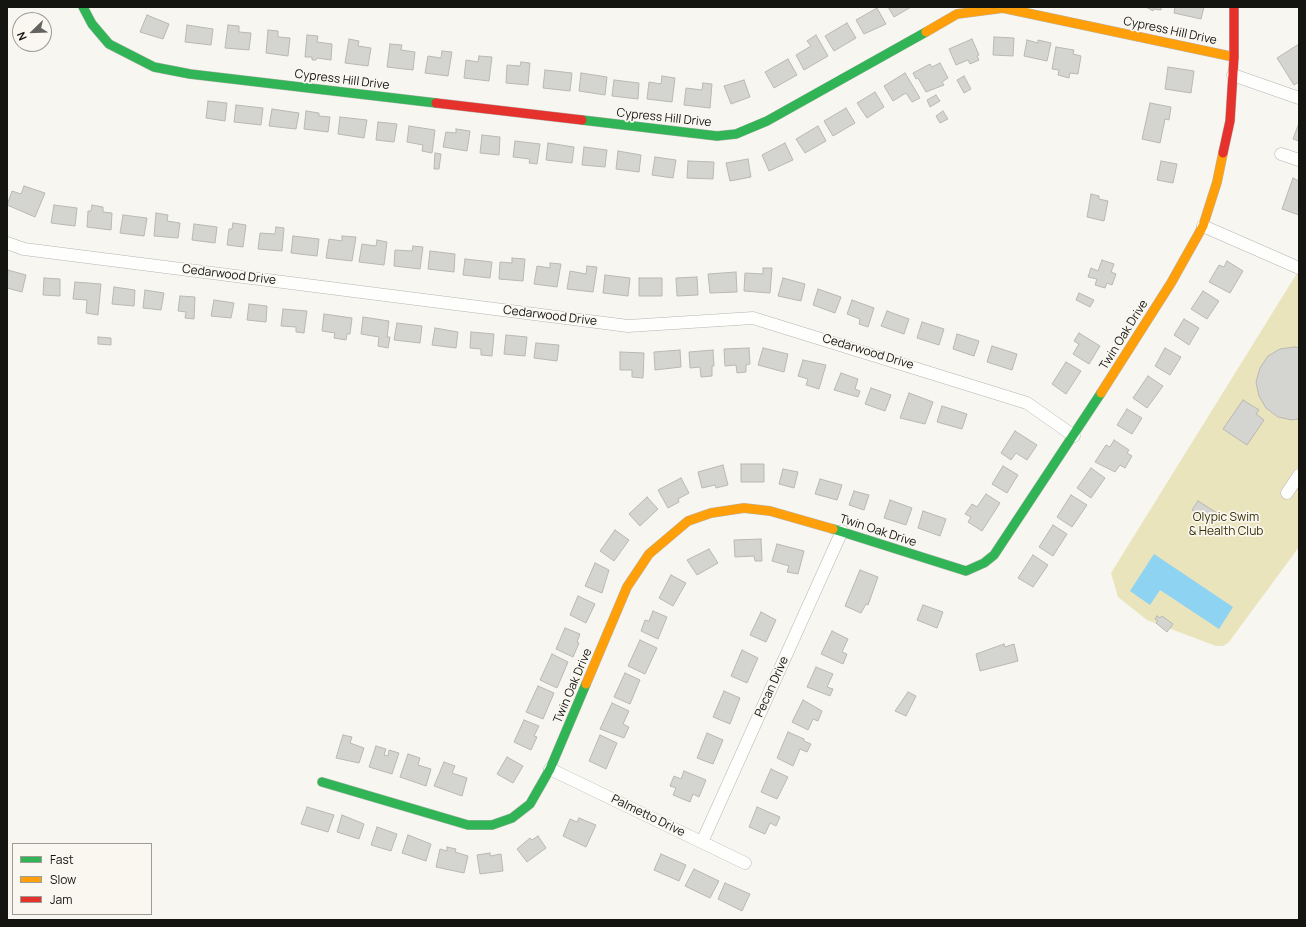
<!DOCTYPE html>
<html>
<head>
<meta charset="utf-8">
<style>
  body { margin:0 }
  #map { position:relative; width:1306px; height:927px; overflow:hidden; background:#f7f6f1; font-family:Manrope,sans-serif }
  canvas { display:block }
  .frame { position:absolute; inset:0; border:8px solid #141411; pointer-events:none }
  .legend { position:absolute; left:12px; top:843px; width:140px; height:72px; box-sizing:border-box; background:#f9f7ef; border:1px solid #9d9c96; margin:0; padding:5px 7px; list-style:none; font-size:12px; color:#141411 }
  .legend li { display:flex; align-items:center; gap:8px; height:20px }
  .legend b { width:20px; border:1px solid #9d9c96 }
  .north { position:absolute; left:12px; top:12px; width:40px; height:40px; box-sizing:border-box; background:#f9f7ef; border:1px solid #9d9c96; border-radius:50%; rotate:247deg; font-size:11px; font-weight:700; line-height:16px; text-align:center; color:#141411 }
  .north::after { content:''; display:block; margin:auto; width:14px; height:18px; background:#63635f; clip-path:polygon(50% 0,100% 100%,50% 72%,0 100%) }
</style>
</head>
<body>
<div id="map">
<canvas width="1306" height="927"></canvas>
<div class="frame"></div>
<ul class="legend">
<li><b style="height:5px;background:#30b455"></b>Fast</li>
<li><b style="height:5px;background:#ff9f0a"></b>Slow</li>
<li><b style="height:5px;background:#e5322d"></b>Jam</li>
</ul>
<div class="north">N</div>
</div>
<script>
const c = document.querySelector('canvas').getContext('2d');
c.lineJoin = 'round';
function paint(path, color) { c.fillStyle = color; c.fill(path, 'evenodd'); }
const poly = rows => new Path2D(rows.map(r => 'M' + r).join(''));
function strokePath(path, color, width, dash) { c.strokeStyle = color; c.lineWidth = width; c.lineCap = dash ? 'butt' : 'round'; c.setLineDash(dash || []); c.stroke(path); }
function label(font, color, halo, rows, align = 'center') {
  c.font = font + ' Manrope,sans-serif'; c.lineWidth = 3.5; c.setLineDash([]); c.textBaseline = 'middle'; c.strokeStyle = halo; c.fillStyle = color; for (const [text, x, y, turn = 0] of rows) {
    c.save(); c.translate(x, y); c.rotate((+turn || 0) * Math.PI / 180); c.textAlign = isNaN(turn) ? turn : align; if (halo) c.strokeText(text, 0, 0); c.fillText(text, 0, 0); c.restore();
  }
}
const green = poly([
  [1299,270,1299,547,1229,642,1223,646,1216,646,1147,620,1118,597,1111,573]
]);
const water = poly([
  [1154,554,1233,607,1219,629,1160,590,1150,605,1130,591]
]);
const building = poly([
  [888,7,911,7,894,17,888,7],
  [1146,7,1161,7,1161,10,1153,9,1153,11,1146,7],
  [1175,7,1204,7,1201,19,1174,13,1175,7],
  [877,8,886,24,864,34,856,20,877,8],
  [147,15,169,24,163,39,140,32,147,15],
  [847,23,856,38,834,51,825,36,847,23],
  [187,25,213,29,211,45,185,42,187,25],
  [228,25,239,26,239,32,251,33,249,50,225,48,228,25],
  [268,30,278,31,278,37,290,38,288,56,266,53,268,30],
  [307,35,318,36,317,42,332,44,331,60,317,58,316,60,312,60,312,57,305,57,307,35],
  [816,35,828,56,804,70,796,55,811,46,807,41,816,35],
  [994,37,1014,38,1013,56,993,55,994,37],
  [349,39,359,41,358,46,371,48,368,66,345,63,349,39],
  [972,39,979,55,977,56,979,60,970,64,968,60,956,65,949,49,972,39],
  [1027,40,1038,43,1038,40,1051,43,1047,61,1024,56,1027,40],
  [390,44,402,45,401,50,415,52,413,70,387,67,390,44],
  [1299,44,1299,82,1294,85,1277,58,1299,44],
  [1056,47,1074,50,1073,54,1081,56,1078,74,1070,73,1069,78,1058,75,1059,70,1052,69,1056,47],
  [442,51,452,52,448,76,425,73,428,56,441,58,442,51],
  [479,56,492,57,489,81,464,78,466,60,478,62,479,56],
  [788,59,797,75,774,88,765,72,788,59],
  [521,62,530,63,528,85,506,83,507,65,520,66,521,62],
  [940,63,948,78,942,82,944,85,926,92,918,78,916,79,913,73,930,64,932,67,940,63],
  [1168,67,1194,71,1191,93,1165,89,1168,67],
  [545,70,572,73,570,91,543,88,545,70],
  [581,73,607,77,605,95,579,91,581,73],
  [905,73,920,98,912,102,906,93,893,101,884,86,905,73],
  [662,76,675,78,672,102,647,99,649,82,661,84,662,76],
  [964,76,971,89,964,93,957,80,964,76],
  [614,80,639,83,638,99,612,96,614,80],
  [744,80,750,97,731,104,724,86,744,80],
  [703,83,712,84,710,108,684,105,686,88,702,90,703,83],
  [875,92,884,107,867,118,857,103,875,92],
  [936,95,940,101,930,107,927,100,936,95],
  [208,101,227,103,225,121,206,118,208,101],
  [1150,103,1171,107,1169,120,1165,119,1160,143,1142,139,1150,103],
  [236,105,263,108,261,125,234,122,236,105],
  [846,108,855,123,833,136,824,121,846,108],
  [272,109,299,113,296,129,269,126,272,109],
  [306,111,319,113,319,116,330,117,328,132,304,129,306,111],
  [943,111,948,119,940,123,936,116,943,111],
  [340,117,367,120,364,138,338,134,340,117],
  [378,122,397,124,394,142,376,140,378,122],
  [1299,123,1299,141,1293,139,1299,123],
  [409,126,435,130,432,153,422,151,423,145,407,142,409,126],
  [818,126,826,141,805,153,796,139,818,126],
  [456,129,470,131,467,151,443,147,446,132,456,133,456,129],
  [482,135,500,137,499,155,480,153,482,135],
  [515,141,540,144,537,164,529,163,530,159,513,157,515,141],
  [548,143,574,147,572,163,546,160,548,143],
  [785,143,793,160,769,171,762,155,785,143],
  [584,147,607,150,605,167,582,165,584,147],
  [618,151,641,155,639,172,616,169,618,151],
  [435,153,441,154,439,169,434,169,435,153],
  [655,157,676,160,673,178,652,175,655,157],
  [748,159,751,177,730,181,726,163,748,159],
  [688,161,714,162,713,179,687,178,688,161],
  [1161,161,1177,164,1173,183,1157,180,1161,161],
  [1293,178,1299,181,1299,215,1282,209,1293,178],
  [24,186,45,193,35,217,7,205,12,191,21,194,24,186],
  [1091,194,1099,196,1099,199,1108,201,1104,221,1087,217,1091,194],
  [54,205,77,208,75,226,51,223,54,205],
  [92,205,103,207,103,212,112,213,111,230,87,227,88,211,91,211,92,205],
  [156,213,168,215,167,221,180,223,178,238,154,236,156,213],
  [123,215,147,218,144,236,120,233,123,215],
  [233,223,246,225,243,247,227,245,229,229,232,229,233,223],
  [194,224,217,227,215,243,192,240,194,224],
  [276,227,284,228,282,251,258,249,260,233,275,234,276,227],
  [293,236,319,239,317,256,291,253,293,236],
  [342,236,356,237,352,261,326,258,329,239,342,241,342,236],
  [377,240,387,242,384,265,359,262,362,244,376,246,377,240],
  [413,246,423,247,420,269,394,266,395,250,412,251,413,246],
  [430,251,455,254,454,272,428,269,430,251],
  [512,258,525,259,523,281,499,279,500,262,512,263,512,258],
  [465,259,492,262,490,278,463,275,465,259],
  [1102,260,1114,264,1111,272,1116,274,1112,285,1107,283,1105,288,1095,285,1097,279,1088,277,1091,268,1098,271,1102,260],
  [1227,261,1243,271,1230,293,1209,282,1219,265,1224,267,1227,261],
  [550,263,561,264,557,287,534,284,537,266,550,268,550,263],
  [587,266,597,267,593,292,567,289,570,271,586,274,587,266],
  [763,268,772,268,770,293,744,291,745,273,763,274,763,268],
  [8,270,26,275,22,292,7,288,8,270],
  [736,272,737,292,710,293,708,274,736,272],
  [605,275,630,278,628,296,603,293,605,275],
  [697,277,698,295,677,296,676,278,697,277],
  [44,278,60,279,60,296,43,295,44,278],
  [639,278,662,278,662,296,639,296,639,278],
  [783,278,805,284,801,301,778,296,783,278],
  [75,282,101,284,98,315,86,313,87,300,73,299,75,282],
  [114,287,135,290,134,306,112,304,114,287],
  [818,289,841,297,835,313,813,305,818,289],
  [145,290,164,293,161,310,143,308,145,290],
  [1203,291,1219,301,1207,319,1191,309,1203,291],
  [1079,293,1094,300,1090,307,1076,300,1079,293],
  [180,296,195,297,194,319,185,318,186,312,178,311,180,296],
  [214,300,234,303,231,318,211,316,214,300],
  [852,300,874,308,868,327,859,324,860,319,847,314,852,300],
  [249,304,267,306,266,322,247,320,249,304],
  [283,309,307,311,304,333,296,332,296,327,281,326,283,309],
  [887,311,909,319,904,334,881,326,887,311],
  [324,314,352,318,350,334,347,334,346,340,334,338,335,333,322,331,324,314],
  [363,317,389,321,387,337,390,337,388,348,378,346,379,337,361,334,363,317],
  [1184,319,1199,328,1189,345,1174,335,1184,319],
  [922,322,944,329,939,345,917,338,922,322],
  [397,323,422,326,420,343,394,340,397,323],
  [435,328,458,332,456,348,432,345,435,328],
  [471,332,494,334,492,356,481,355,481,349,470,348,471,332],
  [1079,333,1100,346,1089,364,1073,354,1079,344,1074,341,1079,333],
  [957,334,979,341,974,356,953,349,957,334],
  [506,335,527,337,525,356,504,354,506,335],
  [98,337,111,338,111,345,98,344,98,337],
  [536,343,559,345,557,361,534,358,536,343],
  [992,346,1017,354,1012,370,987,362,992,346],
  [1295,347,1299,348,1299,419,1292,420,1278,417,1266,408,1259,396,1256,382,1260,368,1268,356,1280,349,1295,347],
  [749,348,750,364,746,365,746,372,737,373,736,365,725,366,724,349,749,348],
  [763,348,788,354,784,372,758,365,763,348],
  [1165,348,1181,357,1170,375,1155,366,1165,348],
  [680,350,681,367,655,370,654,352,680,350],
  [713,350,714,366,712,366,712,376,701,377,700,367,690,368,689,352,713,350],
  [620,352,644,353,643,378,632,377,632,370,620,370,620,352],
  [803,360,826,365,819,389,806,385,808,379,798,376,803,360],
  [1066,362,1081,371,1066,394,1052,384,1066,362],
  [841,373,858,379,855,389,860,391,858,397,834,390,841,373],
  [1148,376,1163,386,1147,408,1133,398,1148,376],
  [871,388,891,395,885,411,865,404,871,388],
  [909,393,933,402,925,424,900,418,909,393],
  [1243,400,1259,410,1256,414,1264,420,1247,445,1223,429,1243,400],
  [942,406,967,414,962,429,937,422,942,406],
  [1127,409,1142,418,1132,434,1117,425,1127,409],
  [1015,431,1037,445,1027,460,1016,453,1011,460,1001,453,1015,431],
  [1114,440,1129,450,1127,453,1132,456,1125,468,1120,465,1115,472,1095,462,1106,445,1110,447,1114,440],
  [741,464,764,464,764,482,741,482,741,464],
  [723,465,728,485,716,488,715,485,702,488,698,472,723,465],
  [1003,466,1018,475,1007,493,992,484,1003,466],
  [1091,468,1105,478,1091,498,1077,488,1091,468],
  [783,469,798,472,794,488,779,484,783,469],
  [681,478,689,493,678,499,679,502,668,508,658,490,681,478],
  [820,479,842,485,837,500,815,494,820,479],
  [854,491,869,495,864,510,849,505,854,491],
  [986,494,1000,503,982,531,968,522,971,517,965,514,972,504,977,507,986,494],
  [1071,495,1087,505,1072,527,1057,517,1071,495],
  [647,497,658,509,640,526,629,514,647,497],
  [890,500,912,508,906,525,884,518,890,500],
  [1198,501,1217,513,1210,523,1192,510,1198,501],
  [923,511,946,519,940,536,918,528,923,511],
  [1053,525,1067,534,1053,556,1039,547,1053,525],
  [615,530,629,540,614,561,600,551,615,530],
  [761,539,762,561,755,561,754,556,735,557,734,540,761,539],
  [777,544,804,551,798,574,787,572,789,566,772,561,777,544],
  [709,549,718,563,697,575,687,560,709,549],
  [1033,555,1048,565,1033,587,1018,578,1033,555],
  [595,563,609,570,602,593,585,586,595,563],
  [860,570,878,577,868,605,866,604,861,613,845,606,860,570],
  [671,575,686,583,673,606,659,598,671,575],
  [578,596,595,604,586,623,570,615,578,596],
  [923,605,943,612,937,628,917,620,923,605],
  [653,611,667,617,658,639,641,631,645,620,649,621,653,611],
  [761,612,776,620,766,642,750,635,761,612],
  [1157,616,1160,618,1162,616,1173,624,1167,632,1156,623,1158,621,1155,619,1157,616],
  [565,628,580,634,577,642,579,643,573,657,556,649,565,628],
  [832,631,848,639,842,652,847,654,843,664,821,654,832,631],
  [640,640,657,648,645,674,628,666,640,640],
  [1004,644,1005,647,1014,644,1018,661,980,671,976,654,1004,644],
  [742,650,758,658,747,683,731,676,742,650],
  [552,654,568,662,557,688,540,680,552,654],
  [816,667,833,674,827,687,833,689,830,696,807,687,816,667],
  [625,673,640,680,630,704,614,697,625,673],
  [538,686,554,693,543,719,526,712,538,686],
  [724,691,740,698,730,724,713,717,724,691],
  [908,692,916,696,906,716,895,711,908,692],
  [803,700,822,711,818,721,813,719,808,730,792,722,803,700],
  [612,703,629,711,623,724,629,727,624,738,600,729,612,703],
  [524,720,539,726,534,736,537,737,531,750,514,742,524,720],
  [788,732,804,739,804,741,811,744,807,752,800,749,793,766,777,758,788,732],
  [707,733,723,740,713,764,697,758,707,733],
  [343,735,352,737,350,743,364,748,359,763,336,758,343,735],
  [600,735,617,743,606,769,589,761,600,735],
  [376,746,386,749,384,755,388,756,389,750,399,753,392,774,369,767,376,746],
  [408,754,420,758,418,765,431,769,426,786,400,777,408,754],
  [507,757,523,766,513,783,497,774,507,757],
  [444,762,455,766,452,773,467,778,462,796,434,786,444,762],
  [771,769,788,777,777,799,761,792,771,769],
  [684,771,706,780,699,797,693,794,690,802,673,795,676,788,670,786,674,776,681,779,684,771],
  [307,807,334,815,328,832,301,824,307,807],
  [757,807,780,817,776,826,770,823,765,834,749,827,757,807],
  [342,815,364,824,359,839,337,832,342,815],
  [579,818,596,825,586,847,563,836,570,819,577,822,579,818],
  [377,827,397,834,391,851,371,845,377,827],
  [408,835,431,844,426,861,402,853,408,835],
  [538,836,546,848,527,862,517,849,530,838,532,840,538,836],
  [447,847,456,849,455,852,468,856,464,873,436,867,440,849,447,851,447,847],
  [490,853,490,856,501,854,503,871,480,874,477,855,490,853],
  [661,854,686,865,679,881,654,870,661,854],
  [694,869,719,881,710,898,685,886,694,869],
  [725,883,750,894,742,911,718,899,725,883]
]);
const street = poly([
  [1233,75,1299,98],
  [1281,154,1299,160],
  [1203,226,1299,268],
  [7,243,24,249,628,326,753,318,1027,403,1074,436],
  [1287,493,1299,475],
  [550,769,745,863],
  [702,842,842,531]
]);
const fast = poly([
  [83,7,92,24,109,44,154,67,190,74,436,103],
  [582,120,717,136,736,134,767,121,926,32],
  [833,529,966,571,984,563,994,555,1101,393],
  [322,782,468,825,492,825,512,818,530,804,550,769,586,684]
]);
const slow = poly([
  [926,32,957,14,1003,8,1234,57],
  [1101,393,1171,283,1203,226,1217,182,1223,153],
  [586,684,627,587,649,554,688,521,711,513,744,508,770,511,833,529]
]);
const jam = poly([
  [436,103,582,120],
  [1223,153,1230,121,1234,57,1234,7]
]);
const streetNames = [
  ["Cypress Hill Drive",1170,31,12],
  ["Cypress Hill Drive",342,80,7],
  ["Cypress Hill Drive",664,118,6],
  ["Cedarwood Drive",229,275,7],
  ["Cedarwood Drive",550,316,7],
  ["Twin Oak Drive",1124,335,-58],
  ["Cedarwood Drive",868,352,17],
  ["Twin Oak Drive",878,531,18],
  ["Twin Oak Drive",573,686,-67],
  ["Pecan Drive",772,687,-66],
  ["Palmetto Drive",648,816,26]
];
const parkNames = [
  ["Olypic Swim",1226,518],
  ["& Health Club",1226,532]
];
paint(green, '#eae4bc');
paint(water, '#8ed3f2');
paint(building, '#d4d4d0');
strokePath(building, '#b9b8b4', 1);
strokePath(street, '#b5b5b1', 13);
strokePath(fast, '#b5b5b1', 10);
strokePath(slow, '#b5b5b1', 10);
strokePath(jam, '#b5b5b1', 10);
strokePath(street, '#fefefd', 12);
strokePath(fast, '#30b455', 9);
strokePath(slow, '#ff9f0a', 9);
strokePath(jam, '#e5322d', 9);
label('12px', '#141411', '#f9f7ef', streetNames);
label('12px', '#373007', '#f9f7ef', parkNames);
</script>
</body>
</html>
